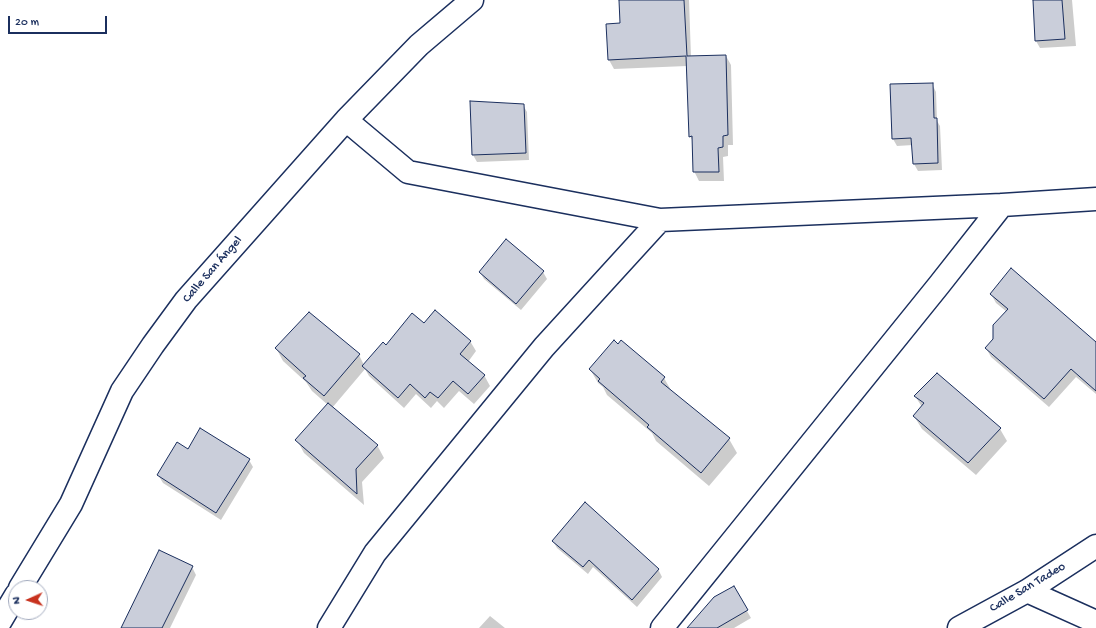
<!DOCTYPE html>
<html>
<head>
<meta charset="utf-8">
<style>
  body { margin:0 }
  #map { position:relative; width:1096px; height:628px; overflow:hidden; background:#fff; font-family:"Gochi Hand",sans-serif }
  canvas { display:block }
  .north { position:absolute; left:8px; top:580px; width:40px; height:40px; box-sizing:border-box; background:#fff; border:1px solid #a4acbf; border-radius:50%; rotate:267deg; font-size:11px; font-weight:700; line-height:16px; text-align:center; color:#1b2f5e }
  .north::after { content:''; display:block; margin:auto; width:14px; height:18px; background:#c8321e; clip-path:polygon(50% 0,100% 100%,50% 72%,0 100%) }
  .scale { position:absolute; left:8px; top:16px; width:99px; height:18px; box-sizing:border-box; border:2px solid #1b2f5e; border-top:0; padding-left:5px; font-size:12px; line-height:14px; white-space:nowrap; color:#1b2f5e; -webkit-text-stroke:3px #fff; paint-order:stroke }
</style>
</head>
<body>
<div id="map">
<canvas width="1096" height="628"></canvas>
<div class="north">N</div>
<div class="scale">20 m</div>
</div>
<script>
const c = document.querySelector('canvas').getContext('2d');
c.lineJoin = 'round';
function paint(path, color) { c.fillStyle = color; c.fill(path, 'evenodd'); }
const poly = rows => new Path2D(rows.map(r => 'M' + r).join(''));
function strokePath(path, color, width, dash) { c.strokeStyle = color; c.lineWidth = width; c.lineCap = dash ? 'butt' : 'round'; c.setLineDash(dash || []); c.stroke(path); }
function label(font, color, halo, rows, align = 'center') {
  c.font = font + ' "Gochi Hand",sans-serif'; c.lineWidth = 4; c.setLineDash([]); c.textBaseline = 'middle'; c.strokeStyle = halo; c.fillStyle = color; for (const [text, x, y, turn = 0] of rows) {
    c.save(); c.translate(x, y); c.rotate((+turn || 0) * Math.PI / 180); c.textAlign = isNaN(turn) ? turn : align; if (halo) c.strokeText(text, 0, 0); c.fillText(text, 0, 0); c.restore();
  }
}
const shadow = poly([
  [620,0,689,0,691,57,726,56,731,65,733,145,728,145,728,156,723,157,724,181,699,181,694,171,694,143,690,136,687,66,614,69,609,60,621,24],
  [1034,0,1072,0,1076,46,1040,48,1036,41],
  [932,84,936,92,937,121,940,126,942,170,918,171,914,164,913,145,897,146,893,139],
  [523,105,527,112,529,160,477,162,473,155],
  [506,240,543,272,547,279,521,310,484,279,480,272],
  [991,294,1095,342,1096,340,1096,394,1076,377,1049,407,991,357,986,348,994,340,1007,312,996,303],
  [424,324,470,341,476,351,468,362,484,375,490,386,474,404,459,391,444,408,437,401,431,408,416,394,404,408,369,376,365,369,332,408,377,445,384,458,362,482,364,505,304,453,297,440,328,405,312,391,306,382,283,361,276,348,359,355,364,365,386,346],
  [621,342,664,378,672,392,729,439,737,453,709,486,656,441,652,433,607,395,603,387,598,383,590,369],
  [915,396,1000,429,1007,441,976,475,922,429,914,416,922,407],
  [188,450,249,460,253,467,221,520,163,483,158,475],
  [553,541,658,569,662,577,637,607,593,567,588,574,557,548],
  [192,567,196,575,170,628,122,628],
  [733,587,751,618,734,628,689,628],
  [490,616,505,628,479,628]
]);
const building = poly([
  [619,0,684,0,687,56,726,55,728,135,723,136,723,147,718,148,719,172,693,172,692,136,689,137,686,56,608,60,606,24,620,23,619,0],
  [1033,0,1062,0,1065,39,1035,41,1033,0],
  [933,83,934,118,937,118,938,163,913,164,911,138,892,139,890,84,933,83],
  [470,101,524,104,526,153,472,155,470,101],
  [506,239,544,271,516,304,479,272,506,239],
  [1011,268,1096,342,1096,391,1071,369,1044,399,985,348,993,339,993,325,1008,309,990,294,1011,268],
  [435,310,471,341,460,354,485,375,468,394,453,381,438,398,430,392,425,398,410,384,398,398,362,366,383,342,386,345,412,313,424,323,435,310],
  [309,312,360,354,324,396,303,378,306,376,275,348,309,312],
  [614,340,618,344,621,340,665,377,661,382,730,438,701,473,647,427,649,425,598,381,600,379,589,369,614,340],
  [937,373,1001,428,968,463,913,416,924,403,914,396,937,373],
  [328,403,378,445,356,469,357,494,295,440,328,403],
  [200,428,250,459,216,513,157,475,177,442,188,449,200,428],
  [585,502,659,569,632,600,589,560,583,567,552,541,585,502],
  [159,550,193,566,162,628,121,628,159,550],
  [734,586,748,610,717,628,687,628,714,597,734,586]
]);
const minor = poly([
  [346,120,408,172,660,220,1002,205,1096,199],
  [20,588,71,504,122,391,153,345,186,300,346,120,419,45,472,0],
  [1027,591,1096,622],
  [0,622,16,595],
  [329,628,375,553,544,347,660,220],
  [662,628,939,285,1002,205],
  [959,628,1027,591,1096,546]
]);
const streetNames = [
  ["Calle San Ángel",213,270,-49],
  ["Calle San Tadeo",1028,588,-31]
];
paint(shadow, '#0003');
paint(building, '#caceda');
strokePath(building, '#1b2f5e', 1);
strokePath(minor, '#1b2f5e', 25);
strokePath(minor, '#fff', 22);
label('13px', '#1b2f5e', '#fff', streetNames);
</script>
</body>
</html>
